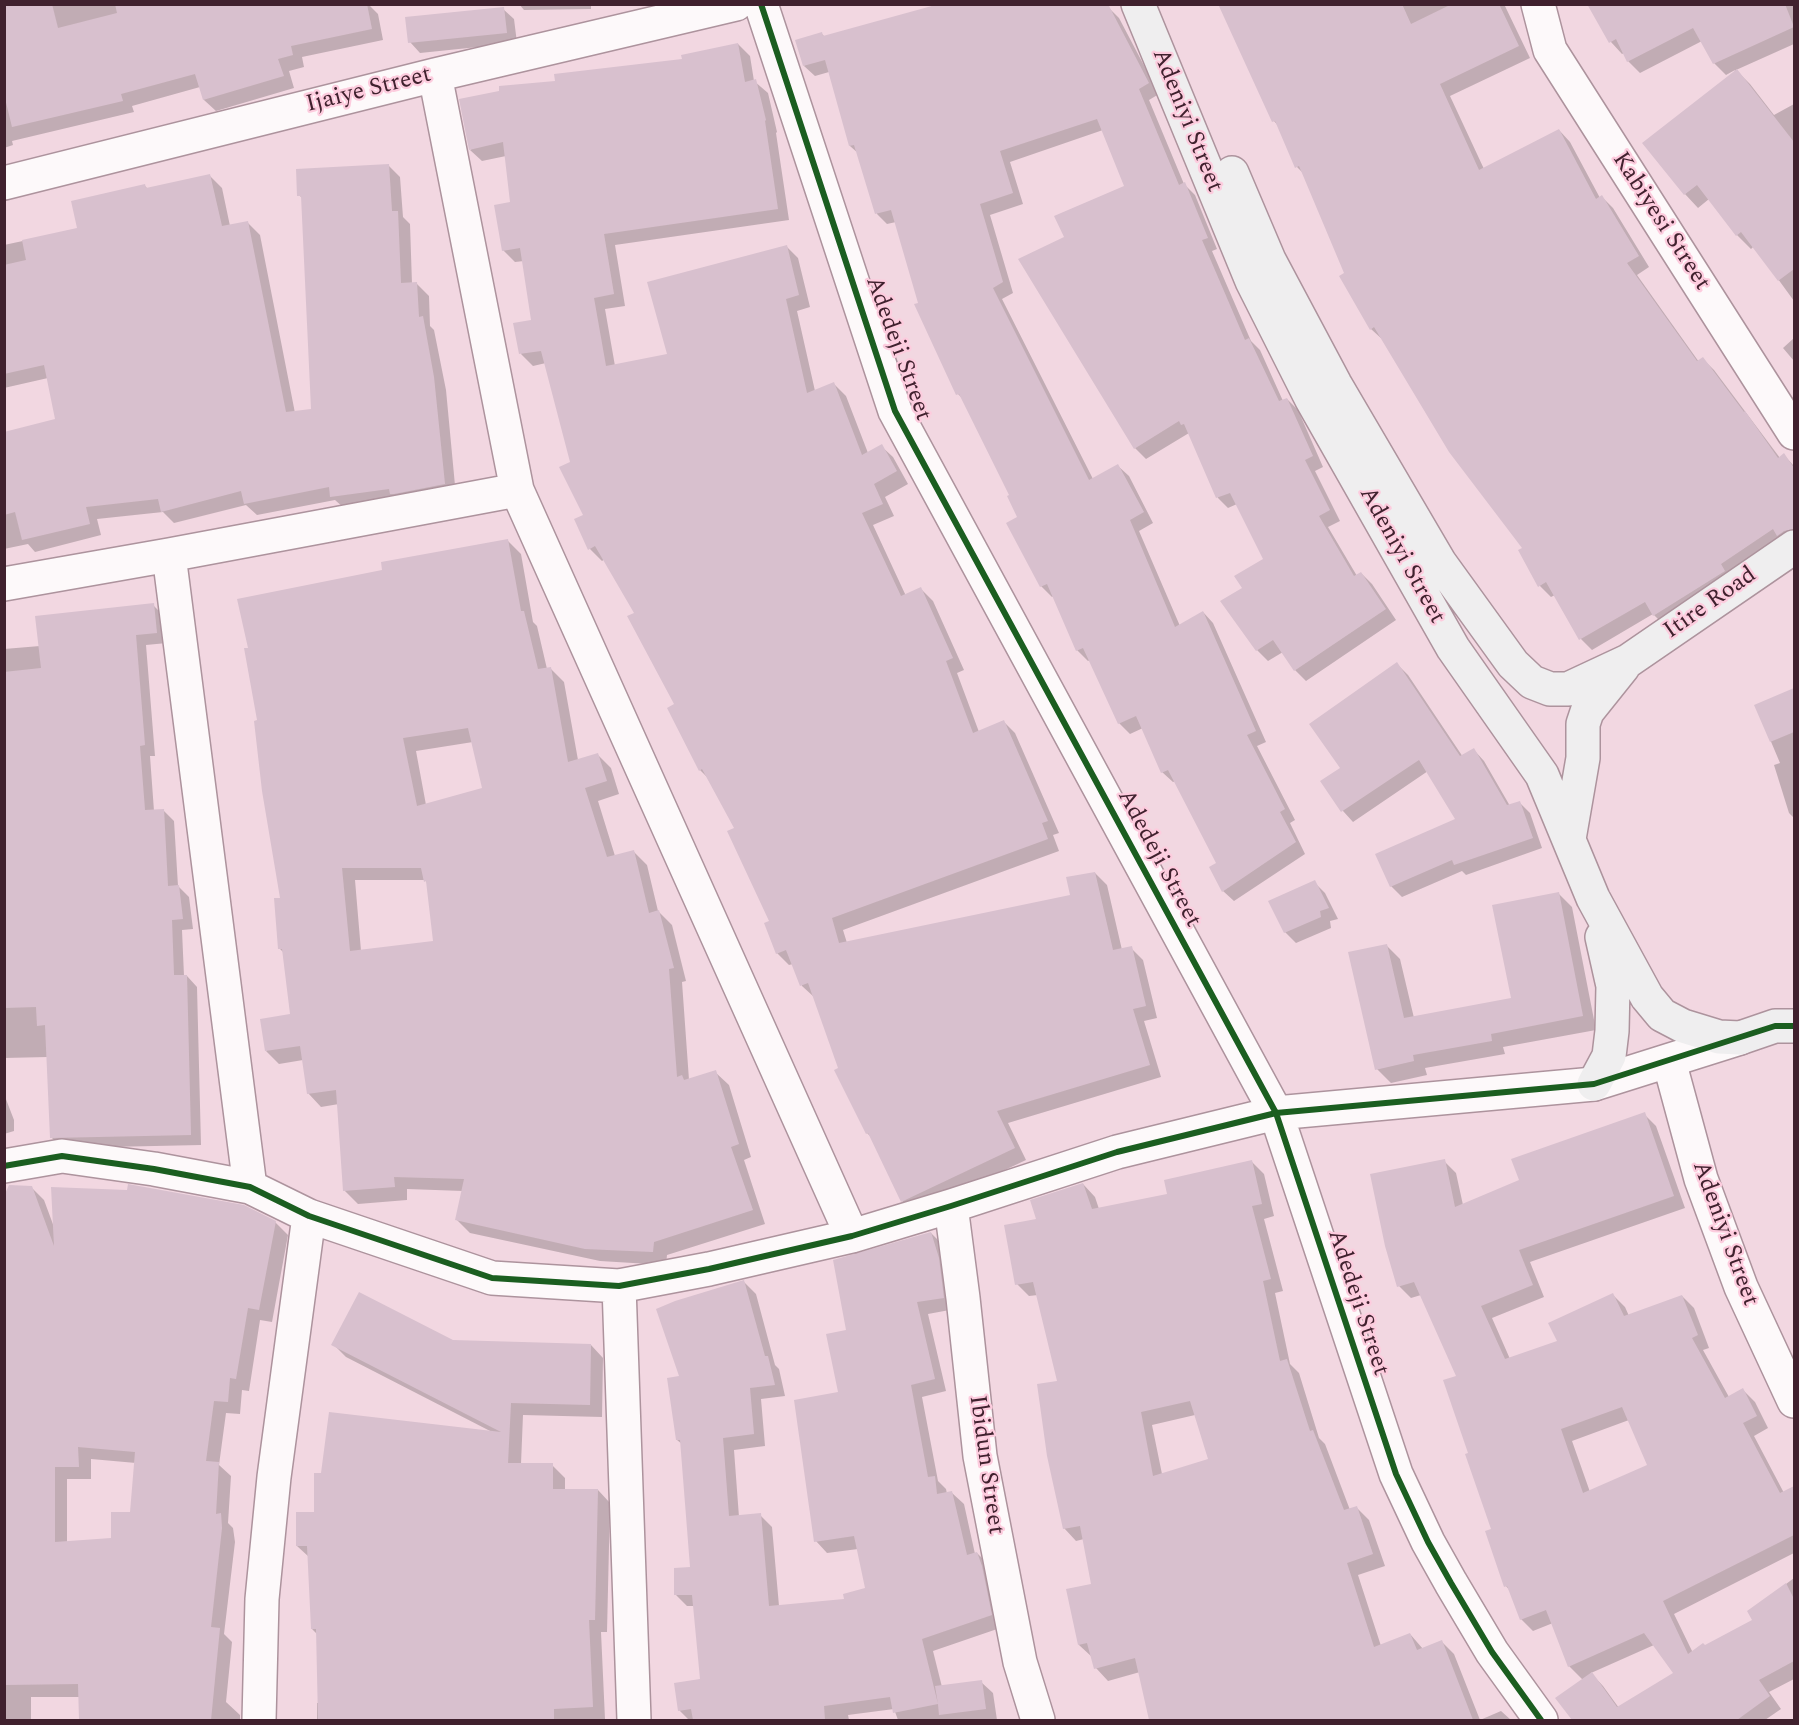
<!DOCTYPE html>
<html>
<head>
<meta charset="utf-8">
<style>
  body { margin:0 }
  #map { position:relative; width:1799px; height:1725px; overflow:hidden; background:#f2d7e1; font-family:Spectral,serif }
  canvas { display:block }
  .frame { position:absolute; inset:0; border:6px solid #40212e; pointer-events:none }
</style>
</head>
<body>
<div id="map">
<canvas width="1799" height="1725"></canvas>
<div class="frame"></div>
</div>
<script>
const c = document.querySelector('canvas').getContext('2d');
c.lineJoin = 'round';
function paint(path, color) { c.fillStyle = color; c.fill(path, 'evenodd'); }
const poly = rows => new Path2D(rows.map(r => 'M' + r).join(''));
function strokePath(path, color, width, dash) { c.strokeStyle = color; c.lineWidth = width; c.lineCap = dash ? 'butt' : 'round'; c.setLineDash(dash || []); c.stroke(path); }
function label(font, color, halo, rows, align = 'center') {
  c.font = font + ' Spectral,serif'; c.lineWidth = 4.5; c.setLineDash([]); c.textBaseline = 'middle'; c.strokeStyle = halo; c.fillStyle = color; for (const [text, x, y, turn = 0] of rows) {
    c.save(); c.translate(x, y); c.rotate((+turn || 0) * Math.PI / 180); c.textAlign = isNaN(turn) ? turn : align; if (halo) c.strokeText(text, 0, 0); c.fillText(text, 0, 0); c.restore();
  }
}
const shadow = poly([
  [4,4,368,4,378,14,383,40,302,57,304,67,289,71,294,88,216,111,204,100,200,87,132,106,134,112,12,141,13,145,4,148],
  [519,4,591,4,591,9,524,10],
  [1220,4,1504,4,1530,58,1450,96,1484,169,1559,130,1570,142,1600,198,1602,197,1613,208,1649,267,1637,275,1699,362,1703,359,1714,370,1780,458,1784,455,1794,466,1794,544,1665,626,1653,614,1592,650,1581,639,1555,595,1551,597,1540,586,1524,548,1383,340,1371,329,1303,173,1297,167,1279,127,1274,121],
  [1589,4,1794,4,1794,44,1736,70,1750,84,1774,115,1794,104,1794,301,1754,246,1751,249,1737,235,1709,199,1698,208,1685,194,1735,70,1726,75,1714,63,1702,41,1640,73,1628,61,1624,53,1622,54,1611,42],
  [1108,7,1119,18,1159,94,1149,100,1184,184,1195,195,1217,249,1212,251,1251,341,1260,350,1283,401,1287,399,1298,410,1323,467,1315,471,1340,521,1328,527,1357,576,1361,573,1372,584,1396,620,1306,681,1295,670,1283,652,1268,661,1257,650,1244,588,1265,560,1237,504,1228,508,1218,498,1189,433,1146,459,1135,448,1066,238,1125,187,1103,130,1010,162,1023,204,990,215,1013,293,1002,299,1093,479,1118,466,1129,476,1153,523,1139,531,1180,626,1203,612,1213,623,1266,742,1257,746,1295,820,1290,823,1305,854,1234,901,1223,891,1218,863,1176,781,1173,782,1162,772,1143,728,1130,734,1119,723,1090,660,1088,661,1077,650,1054,596,1052,597,1041,586,1011,496,964,400,958,394,919,304,896,222,887,224,877,214,859,154,850,146,829,72,815,76,804,66,822,34,825,37],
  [503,9,514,19,517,43,420,53,410,42],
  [738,44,750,56,754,81,768,93,777,132,776,133,789,220,615,245,625,306,605,309,615,366,669,355,786,246,798,258,810,307,797,311,815,391,834,384,846,396,868,453,881,446,893,457,908,484,885,497,894,516,873,525,906,596,921,589,933,601,964,670,957,673,979,732,1003,721,1015,733,1059,833,1053,835,1059,851,843,930,847,943,1072,896,1095,873,1107,885,1122,950,1131,948,1143,960,1157,1018,1144,1021,1161,1077,1008,1123,1026,1160,914,1213,902,1201,872,1138,867,1133,814,997,802,986,793,964,789,965,777,953,771,922,736,829,709,779,700,770,676,705,636,613,605,559,602,561,590,549,585,516,546,363,533,366,521,354,533,321,524,261,515,262,503,250,511,203,506,156,482,161,470,150,556,82,684,61],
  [388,165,400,177,403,217,410,224,412,284,417,284,429,296,430,326,434,330,446,390,456,496,344,508,335,500,257,515,246,505,174,523,163,512,97,519,101,535,35,552,28,544,4,549,4,433,56,420,48,378,4,388,4,245,79,229,145,186,148,189,210,176,222,188,230,226,248,223,260,235,295,413,313,411,303,199,299,195],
  [1794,338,1794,361,1783,348],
  [508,541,521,554,533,622,537,626,547,669,551,669,564,682,578,760,598,755,611,768,619,794,598,801,615,856,634,852,647,865,658,911,672,925,686,981,682,982,689,1080,715,1072,729,1085,751,1157,744,1160,765,1224,667,1255,666,1265,600,1261,470,1233,456,1219,463,1191,407,1189,407,1200,358,1204,344,1190,339,1104,321,1107,308,1093,303,1060,279,1064,266,1051,292,1015,284,953,280,949,282,899,258,722,384,571],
  [473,742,483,789,426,805,416,751],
  [355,880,425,880,427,883,435,942,361,951],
  [153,605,164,616,167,643,146,645,155,756,150,756,154,811,163,810,174,821,178,886,189,897,193,929,182,930,184,976,187,976,197,987,201,1145,62,1148,51,1137,48,1057,4,1058,4,649,40,646],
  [1397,664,1408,675,1463,757,1474,750,1484,761,1510,806,1520,803,1530,813,1542,848,1466,875,1462,871,1402,897,1391,886,1457,820,1428,771,1353,822,1343,811,1342,768],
  [1794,690,1794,818,1789,813,1774,765,1780,763,1756,706],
  [1314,882,1325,893,1338,919,1330,921,1331,928,1296,943,1285,932],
  [1558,893,1572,907,1596,1030,1503,1047,1505,1054,1425,1068,1427,1075,1391,1083,1377,1069,1386,945,1400,959,1414,1018,1513,999],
  [4,1094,14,1120,14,1131,4,1134],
  [1644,1114,1656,1126,1685,1208,1530,1262,1544,1297,1492,1318,1510,1359,1559,1342,1613,1295,1625,1307,1629,1316,1682,1296,1694,1308,1709,1348,1703,1350,1729,1397,1743,1390,1755,1402,1768,1428,1754,1436,1784,1493,1794,1488,1794,1553,1674,1614,1693,1653,1754,1620,1749,1612,1794,1578,1794,1679,1769,1692,1781,1709,1765,1720,1573,1720,1557,1698,1583,1680,1569,1666,1553,1623,1533,1631,1521,1619,1510,1591,1506,1586,1487,1532,1493,1530,1470,1454,1458,1377,1421,1295,1411,1298,1399,1286,1444,1161,1456,1173,1463,1205,1521,1181],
  [1629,1420,1649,1465,1590,1492,1572,1441],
  [1654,1645,1675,1673,1619,1708,1603,1686,1591,1673],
  [1252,1162,1264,1174,1274,1216,1264,1219,1283,1291,1275,1293,1290,1364,1299,1373,1319,1438,1325,1444,1350,1510,1357,1508,1369,1520,1385,1566,1358,1575,1381,1646,1410,1634,1423,1649,1442,1642,1454,1654,1480,1720,1501,1711,1511,1720,1155,1720,1140,1672,1108,1681,1096,1668,1092,1657,1079,1645,1093,1585,1084,1539,1076,1541,1064,1528,1059,1382,1038,1295,1029,1296,1017,1284,1038,1220,1083,1184,1095,1197,1099,1209,1169,1196],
  [1195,1415,1210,1460,1162,1474,1152,1425],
  [31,1187,44,1200,54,1227,275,1222,288,1235,272,1322,260,1320,249,1391,242,1390,240,1414,226,1413,219,1465,231,1476,228,1523,233,1528,235,1542,224,1634,232,1642,226,1702,240,1715,240,1720,80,1720,80,1697,31,1697,31,1720,4,1720,4,1201],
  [91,1459,136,1463,132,1514,112,1539,67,1543,67,1479,91,1479],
  [931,1233,943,1245,955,1309,928,1314,946,1391,922,1397,938,1481,946,1489,947,1494,952,1493,964,1504,975,1554,977,1553,989,1565,1003,1627,933,1651,942,1687,981,1682,993,1693,997,1720,898,1720,894,1709,848,1715,849,1720,689,1720,679,1710,702,1681,695,1606,687,1606,676,1595,692,1568,682,1444,677,1440,681,1377,744,1282,756,1294,775,1365,779,1369,785,1396,761,1399,765,1446,734,1450,739,1517,760,1515,772,1527,779,1606,846,1600,867,1590,858,1549,827,1553,816,1541,847,1332],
  [453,1342,591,1345,603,1358,602,1417,523,1415,521,1464,552,1465,565,1478,565,1490,598,1490,610,1503,607,1632,601,1632,605,1719,317,1720,317,1703,319,1703,317,1634,312,1629,309,1557,297,1546,315,1513,323,1474,492,1432,346,1357,333,1344]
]);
const building = poly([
  [4,4,52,4,58,28,117,13,115,4,367,4,372,29,291,46,293,55,278,59,284,76,203,100,195,74,121,94,123,101,12,127,4,94],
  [939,4,1108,4,1149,83,1139,89,1179,185,1185,182,1208,238,1202,240,1245,340,1249,338,1279,401,1287,398,1313,456,1305,460,1330,510,1319,516,1354,576,1361,572,1386,609,1294,671,1273,640,1256,651,1220,601,1242,588,1234,576,1263,559,1230,493,1216,498,1184,424,1181,425,1179,421,1134,449,1018,259,1064,237,1054,216,1124,186,1097,119,1000,151,1013,193,980,204,1003,282,993,288,1089,480,1118,464,1144,512,1130,520,1175,627,1203,611,1256,731,1247,735,1285,809,1280,812,1296,842,1222,892,1209,867,1216,863,1168,770,1161,773,1136,716,1118,724,1083,648,1076,651,1047,584,1040,587,1006,523,1017,517,1007,496,1009,495,959,394,956,395,914,304,918,303,891,210,875,214,854,145,849,146,825,60,803,66,795,40,822,32,823,36],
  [1218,4,1402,4,1411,24,1452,4,1499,4,1519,46,1440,84,1479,170,1559,129,1596,199,1602,195,1639,256,1627,263,1697,361,1703,357,1744,412,1745,411,1778,458,1784,453,1794,468,1794,529,1784,531,1777,536,1773,529,1721,564,1725,571,1653,616,1645,602,1579,640,1546,582,1538,587,1518,550,1522,548,1449,452,1374,327,1370,330,1339,276,1344,273,1299,166,1295,168,1275,121,1272,122],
  [1587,4,1785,4,1794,27,1713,64,1693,28,1627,62,1616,39,1609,43],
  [504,7,507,33,408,43,405,17],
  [738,43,745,82,756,79,766,120,765,121,778,209,604,234,614,294,594,298,606,366,667,354,647,282,787,245,799,295,786,299,807,393,834,382,862,455,882,444,897,471,874,484,883,504,862,513,901,596,921,587,953,658,946,661,973,733,1004,720,1048,821,1042,823,1048,839,832,918,839,943,1070,895,1066,877,1095,872,1113,950,1132,946,1146,1006,1133,1009,1150,1065,997,1111,1015,1148,901,1202,868,1133,866,1134,834,1070,838,1068,808,983,800,986,786,950,776,954,764,923,769,921,727,831,734,828,702,769,699,771,667,708,674,704,627,616,634,613,595,546,588,550,574,519,583,515,559,467,570,462,541,351,519,354,513,323,531,320,520,248,502,251,494,205,510,202,503,142,469,150,459,99,499,91,499,86,555,81,554,74,682,59,681,55],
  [1737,69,1794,142,1794,269,1778,281,1741,232,1736,236,1697,185,1684,195,1642,143],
  [389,164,392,211,398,211,401,283,417,282,419,317,423,316,434,377,445,484,394,494,390,494,389,489,330,497,329,487,244,504,241,491,161,512,158,499,86,507,90,524,22,540,15,512,4,515,4,432,55,419,44,365,4,374,4,265,26,260,22,240,77,228,71,201,145,184,146,188,210,174,222,226,248,221,286,412,311,409,301,196,297,196,296,169],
  [508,539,521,611,524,611,538,669,551,667,568,762,598,753,607,781,585,788,607,857,634,850,649,913,659,910,674,968,669,969,677,1077,682,1075,684,1080,716,1070,739,1144,731,1147,753,1210,654,1242,653,1252,585,1249,455,1220,464,1179,394,1177,395,1187,343,1191,336,1090,307,1094,300,1046,265,1051,260,1019,290,1014,282,949,278,949,274,898,280,898,262,791,254,721,257,720,244,648,248,648,237,599,382,570,381,562],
  [468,728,482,788,417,806,403,738],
  [342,868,421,868,424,882,426,881,433,941,350,951],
  [154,603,157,633,136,635,145,745,140,746,145,810,164,809,168,886,179,885,183,919,172,920,174,975,187,975,191,1135,50,1138,45,1025,37,1026,36,1007,4,1008,4,672,41,668,35,616],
  [1397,662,1460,756,1474,748,1507,805,1520,801,1533,838,1454,865,1452,860,1390,887,1375,854,1455,819,1419,760,1341,812,1320,781,1340,768,1309,724],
  [1794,688,1794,732,1770,742,1754,705],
  [1315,880,1329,908,1320,911,1321,917,1284,933,1268,901],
  [1559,892,1583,1016,1491,1034,1492,1041,1413,1055,1414,1061,1375,1070,1348,952,1387,944,1404,1018,1511,998,1492,905],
  [1645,1112,1674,1196,1519,1250,1533,1285,1481,1306,1505,1359,1557,1341,1548,1323,1613,1293,1624,1316,1682,1295,1698,1335,1692,1338,1725,1398,1743,1388,1757,1416,1743,1423,1780,1493,1794,1486,1794,1535,1663,1601,1688,1654,1703,1643,1705,1645,1752,1620,1747,1611,1786,1583,1794,1599,1794,1661,1759,1680,1770,1696,1737,1720,1572,1720,1555,1698,1592,1672,1617,1707,1673,1673,1644,1633,1568,1667,1546,1610,1520,1620,1507,1586,1504,1587,1485,1531,1491,1529,1465,1454,1468,1453,1443,1380,1456,1376,1414,1282,1397,1287,1385,1246,1370,1174,1445,1159,1455,1207,1519,1180,1511,1159],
  [1622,1407,1647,1465,1583,1493,1561,1429],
  [1252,1160,1262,1204,1252,1206,1271,1279,1263,1281,1280,1361,1287,1359,1310,1431,1313,1430,1344,1510,1357,1506,1373,1554,1347,1563,1374,1647,1410,1633,1417,1650,1442,1640,1473,1720,1149,1720,1135,1658,1094,1669,1087,1643,1078,1645,1066,1589,1091,1584,1080,1526,1063,1529,1047,1456,1037,1384,1057,1381,1033,1282,1015,1285,1004,1225,1036,1219,1030,1200,1083,1183,1092,1209,1167,1194,1164,1180],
  [1190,1401,1208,1459,1153,1476,1141,1412],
  [128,1184,244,1205,276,1221,259,1310,248,1308,236,1379,230,1378,228,1402,214,1401,206,1461,219,1462,216,1514,221,1513,222,1528,211,1627,220,1628,211,1720,79,1720,78,1684,4,1685,4,1196,9,1185,32,1186,54,1246,51,1187,127,1190],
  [78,1447,135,1452,130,1512,111,1512,111,1538,55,1542,55,1467,79,1467],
  [931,1232,939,1258,944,1298,917,1302,935,1379,911,1385,928,1477,935,1476,937,1494,952,1491,967,1555,977,1552,982,1566,992,1615,922,1639,938,1704,935,1686,982,1680,986,1709,939,1715,938,1704,893,1713,890,1697,824,1706,825,1720,693,1720,691,1709,678,1711,674,1683,700,1679,692,1595,674,1595,674,1568,690,1567,680,1440,676,1440,667,1378,679,1376,656,1309,675,1301,744,1280,765,1356,768,1356,775,1385,750,1388,754,1434,723,1438,729,1516,761,1513,769,1606,844,1599,843,1594,865,1588,854,1536,814,1542,794,1400,838,1392,826,1334,846,1330,833,1260],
  [359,1292,453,1340,591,1344,590,1405,511,1403,508,1463,553,1463,553,1489,598,1489,595,1620,589,1620,593,1707,554,1709,554,1720,318,1720,316,1629,311,1629,307,1546,296,1546,296,1512,314,1512,314,1473,321,1473,329,1412,501,1432,331,1345]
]);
const street = poly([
  [761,4,895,411,1276,1113,1396,1474,1428,1542,1451,1583,1492,1652,1541,1720],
  [1538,4,1550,50,1794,433],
  [435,75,517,490,852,1236],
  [4,183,435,75,736,4],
  [169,555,250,1187],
  [4,584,169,555,517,490],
  [1669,1061,1701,1179,1741,1287,1794,1401],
  [4,1166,62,1156,154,1169,250,1187,309,1216,492,1278,619,1286,709,1269,852,1236,951,1206,1117,1152,1276,1113,1594,1084,1740,1038],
  [951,1206,963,1298,980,1456,1020,1662,1038,1720],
  [619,1286,634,1720],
  [259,1720,262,1599,274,1477,309,1216]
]);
const secondary = poly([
  [1138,4,1252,281,1311,398,1453,648,1542,775,1593,898,1647,997,1662,1015,1683,1026,1719,1037,1740,1038,1775,1026,1794,1026],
  [1232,173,1269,260,1335,384,1440,563,1513,664,1532,682,1550,689,1568,689,1628,661,1794,547],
  [1569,839,1583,758,1583,724,1587,712,1623,667],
  [1594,1084,1609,1056,1612,1031,1613,986,1602,937]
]);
const cycleway = poly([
  [761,4,895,411,1276,1113,1396,1474,1428,1542,1451,1583,1492,1652,1541,1720],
  [4,1166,62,1156,154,1169,250,1187,309,1216,492,1278,619,1286,709,1269,852,1236,951,1206,1117,1152,1276,1113,1594,1084,1775,1026,1794,1026]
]);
const streetNames = [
  ["Ijaiye Street",369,91,-14],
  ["Adeniyi Street",1186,121,68],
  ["Kabiyesi Street",1660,222,57],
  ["Adedeji Street",897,349,70],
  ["Adeniyi Street",1401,556,61],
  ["Itire Road",1711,604,-35],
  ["Adedeji Street",1158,859,62],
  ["Adeniyi Street",1724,1234,70],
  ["Adedeji Street",1357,1303,72],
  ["Ibidun Street",985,1465,82]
];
paint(shadow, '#0003');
paint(building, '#d8c0ce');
strokePath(street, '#ad939d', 36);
strokePath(secondary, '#ad939d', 36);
strokePath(street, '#fdf9fa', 33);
strokePath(secondary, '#efeeef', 33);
strokePath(cycleway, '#1b5e20', 6);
label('24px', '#40212e', '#fdccde', streetNames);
</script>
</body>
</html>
